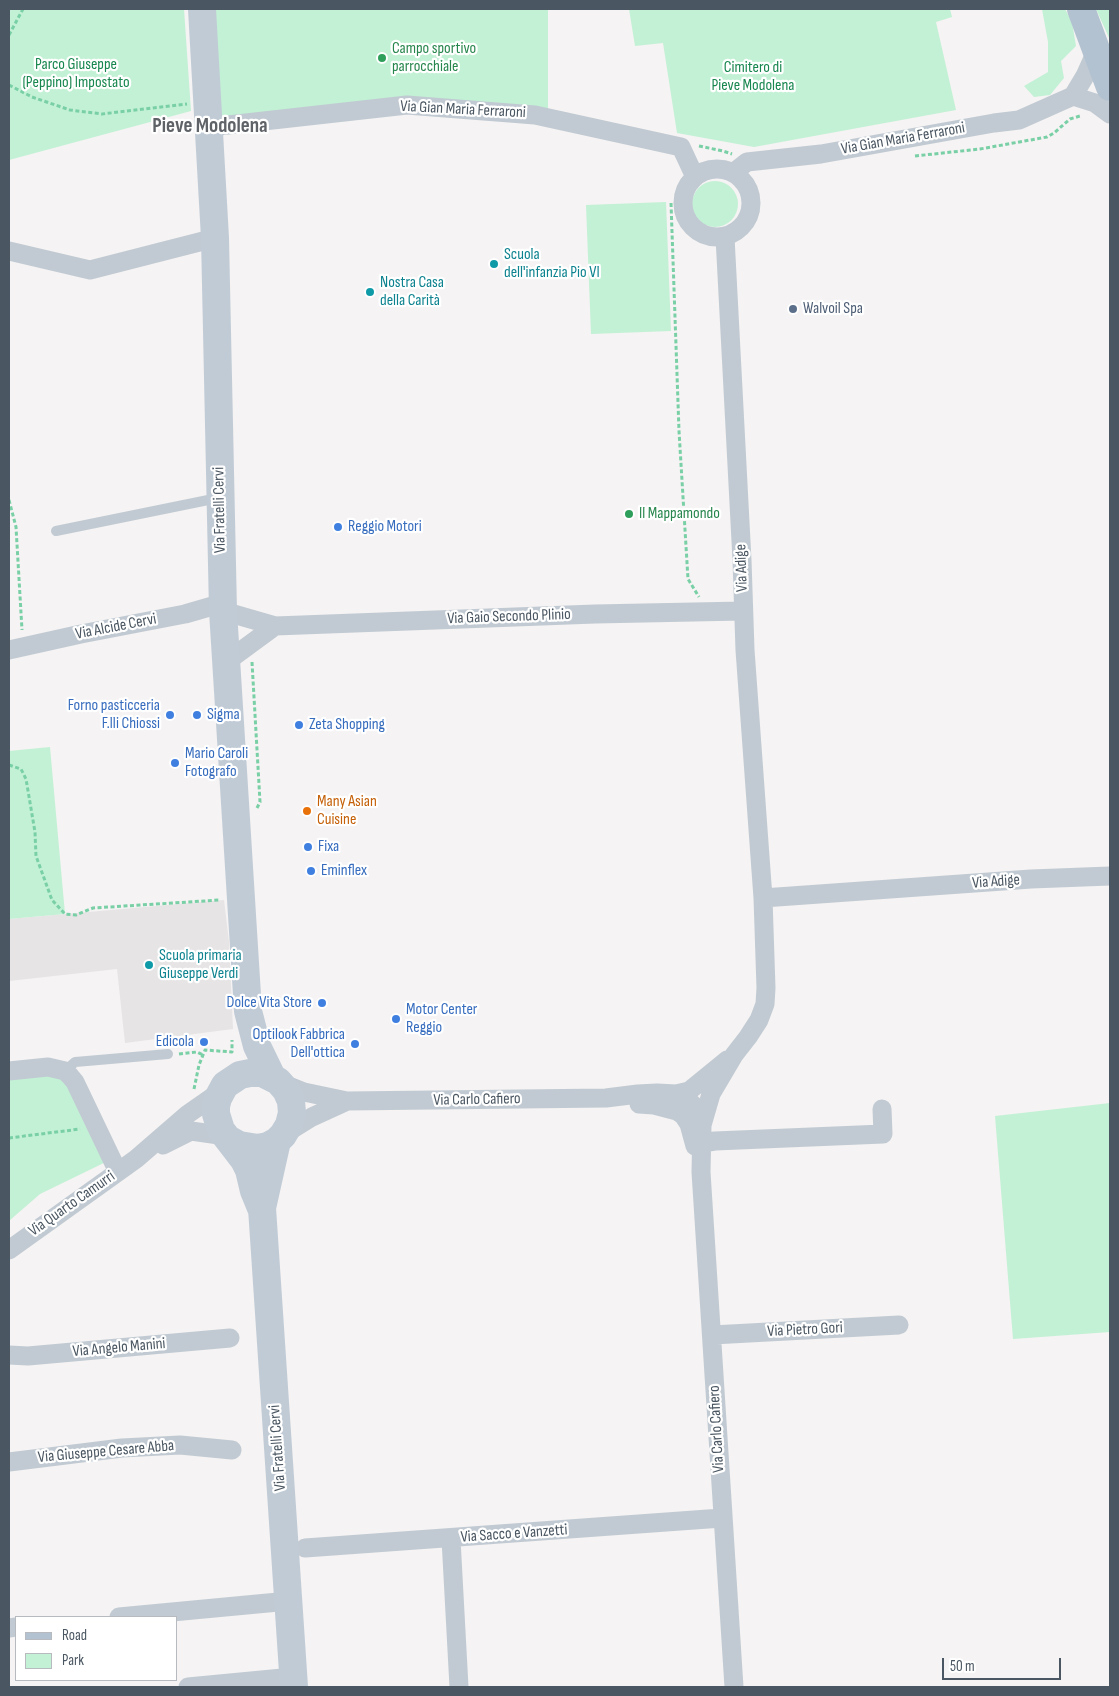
<!DOCTYPE html>
<html>
<head>
<meta charset="utf-8">
<style>
  body { margin:0 }
  #map { position:relative; width:1119px; height:1696px; overflow:hidden; background:#f5f3f3; font-family:"Sofia Sans Condensed",sans-serif }
  canvas { display:block }
  .frame { position:absolute; inset:0; border:10px solid #4a5661; pointer-events:none }
  .legend { position:absolute; left:15px; top:1616px; width:162px; height:65px; box-sizing:border-box; background:#fff; border:1px solid #b7bbc0; margin:0; padding:6px 9px; list-style:none; font-size:15px; color:#4a5661 }
  .legend li { display:flex; align-items:center; gap:10px; height:25px }
  .legend b { width:25px; border:1px solid #b7bbc0 }
  .scale { position:absolute; left:942px; top:1658px; width:119px; height:22px; box-sizing:border-box; border:2px solid #4a5661; border-top:0; padding-left:6px; font-size:15px; line-height:18px; white-space:nowrap; color:#4a5661; -webkit-text-stroke:4px #fff; paint-order:stroke }
</style>
</head>
<body>
<div id="map">
<canvas width="1119" height="1696"></canvas>
<div class="frame"></div>
<ul class="legend">
<li><b style="height:6px;background:#b3c2d1"></b>Road</li>
<li><b style="height:14px;background:#c3f1d5"></b>Park</li>
</ul>
<div class="scale">50 m</div>
</div>
<script>
const c = document.querySelector('canvas').getContext('2d');
c.lineJoin = 'round';
function paint(path, color) { c.fillStyle = color; c.fill(path, 'evenodd'); }
const poly = rows => new Path2D(rows.map(r => 'M' + r).join(''));
function strokePath(path, color, width, dash) { c.strokeStyle = color; c.lineWidth = width; c.lineCap = dash ? 'butt' : 'round'; c.setLineDash(dash || []); c.stroke(path); }
function label(font, color, halo, rows, align = 'center') {
  c.font = font + ' "Sofia Sans Condensed",sans-serif'; c.lineWidth = 4.5; c.setLineDash([]); c.textBaseline = 'middle'; c.strokeStyle = halo; c.fillStyle = color; for (const [text, x, y, turn = 0] of rows) {
    c.save(); c.translate(x, y); c.rotate((+turn || 0) * Math.PI / 180); c.textAlign = isNaN(turn) ? turn : align; if (halo) c.strokeText(text, 0, 0); c.fillText(text, 0, 0); c.restore();
  }
}
const education = poly([
  [224,900,229,942,233,1029,125,1043,117,969,9,981,9,919]
]);
const green = poly([
  [9,9,184,9,191,111,9,160],
  [212,9,548,9,548,118,407,105,220,126],
  [629,9,950,9,952,17,936,22,956,110,754,147,677,133,663,43,635,46],
  [1042,9,1065,9,1072,22,1076,46,1061,61,1064,78,1050,95,1034,97,1024,86,1048,72,1048,42],
  [1096,9,1110,9,1110,40],
  '692 204a23 23 0 1 1 46 0a23 23 0 1 1-46 0Z',
  [666,202,671,331,591,334,586,205],
  [50,747,65,914,9,919,9,751],
  [56,1068,112,1159,40,1194,9,1221,9,1071],
  [1110,1103,1110,1332,1013,1339,995,1116]
]);
const path = poly([
  [9,35,23,9],
  [9,85,32,97,70,110,102,114,187,104],
  [699,146,723,151,732,154],
  [915,156,980,149,1047,137,1054,133,1070,119,1080,116],
  [671,203,679,431,688,579,699,597],
  [9,500,16,527,22,630],
  [252,662,260,802,257,808],
  [9,765,21,769,26,779,35,832,36,856,52,900,65,914,76,915,93,908,220,900],
  [179,1054,197,1052,203,1055],
  [194,1089,199,1065,205,1050,232,1052,232,1040],
  [9,1138,80,1129]
]);
const lane = poly([
  [56,531,218,498],
  [65,1071,75,1062,87,1061,168,1054]
]);
const street = poly([
  [1073,96,1095,103,1110,114],
  [210,127,407,105,535,115,681,147,695,177],
  '683 203a34 34 0 1 1 68 0a34 34 0 1 1-68 0Z',
  [733,173,747,162,821,154,994,123,1019,120,1073,96,1085,76,1097,49],
  [9,251,90,270,215,238],
  [223,611,275,626,595,614,743,611],
  [9,650,81,634,185,614,223,603],
  [226,662,275,626],
  [763,898,1031,879,1110,876],
  [9,1071,48,1067,65,1071,70,1076,75,1082,118,1172],
  [279,1082,304,1092,347,1101,606,1098,638,1094,657,1093,676,1094,687,1099,694,1106,699,1113,702,1125,701,1172,734,1687],
  [676,1094,689,1091,727,1060],
  [639,1104,654,1105,677,1111,683,1115,689,1124,695,1146],
  [702,1125,711,1094,734,1055,748,1037,759,1020,765,1004,766,988,763,898,745,650,742,560,725,237],
  [283,1135,312,1117,347,1101],
  [702,1143,715,1141,883,1134,882,1109],
  [163,1145,191,1131,226,1136],
  [9,1250,136,1159,188,1114,221,1091],
  [712,1335,899,1325],
  [9,1355,28,1356,230,1338],
  [9,1462,122,1448,180,1445,232,1450],
  [451,1539,459,1687],
  [305,1548,722,1518],
  [119,1617,289,1601],
  [9,1628,16,1627],
  [188,1687,293,1677]
]);
const secondary = poly([
  [202,9,215,238,223,611,248,1011,257,1046,272,1077],
  [230,1140,239,1145,258,1148,268,1146,277,1141,283,1135,289,1125,292,1113,291,1101,286,1090,278,1081,262,1073,250,1073,240,1075,225,1085,218,1098,216,1106,216,1114,221,1130,244,1160,249,1170,254,1191,261,1208],
  [277,1141,262,1208,294,1687]
]);
const primary = poly([
  [1081,9,1110,87]
]);
const markers = [
  [382,58,5,"#2e9e5b"],
  [494,264,5,"#0f9aa8"],
  [370,292,5,"#0f9aa8"],
  [793,309,5,"#5c6f8a"],
  [629,514,5,"#2e9e5b"],
  [338,527,5,"#3f7fe0"],
  [170,715,5,"#3f7fe0"],
  [197,715,5,"#3f7fe0"],
  [299,725,5,"#3f7fe0"],
  [175,763,5,"#3f7fe0"],
  [307,811,5,"#e8710a"],
  [308,847,5,"#3f7fe0"],
  [311,871,5,"#3f7fe0"],
  [149,965,5,"#0f9aa8"],
  [322,1003,5,"#3f7fe0"],
  [396,1019,5,"#3f7fe0"],
  [204,1042,5,"#3f7fe0"],
  [355,1044,5,"#3f7fe0"]
];
const leisureNames = [
  ["Campo sportivo",392,49],
  ["parrocchiale",392,67],
  ["Il Mappamondo",639,514]
];
const parkNames = [
  ["Parco Giuseppe",76,65],
  ["(Peppino) Impostato",76,83],
  ["Cimitero di",753,68],
  ["Pieve Modolena",753,86]
];
const streetNames = [
  ["Via Gian Maria Ferraroni",463,110,3],
  ["Via Gian Maria Ferraroni",903,139,-10],
  ["Via Fratelli Cervi",220,510,-91],
  ["Via Adige",742,568,-92],
  ["Via Gaio Secondo Plinio",509,617,-2],
  ["Via Alcide Cervi",116,627,-11],
  ["Via Adige",996,882,-4],
  ["Via Carlo Cafiero",477,1100,-1],
  ["Via Quarto Camurri",72,1204,-35],
  ["Via Pietro Gori",805,1330,-3],
  ["Via Angelo Manini",119,1348,-5],
  ["Via Carlo Cafiero",717,1429,-93],
  ["Via Fratelli Cervi",278,1448,-94],
  ["Via Giuseppe Cesare Abba",106,1452,-5],
  ["Via Sacco e Vanzetti",514,1534,-4]
];
const cultureNames = [
  ["Scuola",504,255],
  ["dell'infanzia Pio VI",504,273],
  ["Nostra Casa",380,283],
  ["della Carità",380,301],
  ["Scuola primaria",159,956],
  ["Giuseppe Verdi",159,974]
];
const serviceNames = [
  ["Walvoil Spa",803,309]
];
const shopNames = [
  ["Reggio Motori",348,527],
  ["Forno pasticceria",160,706,"right"],
  ["F.lli Chiossi",160,724,"right"],
  ["Sigma",207,715],
  ["Zeta Shopping",309,725],
  ["Mario Caroli",185,754],
  ["Fotografo",185,772],
  ["Fixa",318,847],
  ["Eminflex",321,871],
  ["Dolce Vita Store",312,1003,"right"],
  ["Motor Center",406,1010],
  ["Reggio",406,1028],
  ["Optilook Fabbrica",345,1035,"right"],
  ["Dell'ottica",345,1053,"right"],
  ["Edicola",194,1042,"right"]
];
const foodNames = [
  ["Many Asian",317,802],
  ["Cuisine",317,820]
];
const districtNames = [
  ["Pieve Modolena",210,127]
];
paint(education, '#e6e4e5');
paint(green, '#c3f1d5');
strokePath(path, '#7ad0a6', 3, [4, 2.5]);
strokePath(lane, '#c1cad2', 10);
strokePath(street, '#c1cad2', 19);
strokePath(secondary, '#c1cbd6', 28);
strokePath(primary, '#b3c2d1', 28);
for (const [x, y, r, color] of markers) { const dot = new Path2D(); dot.arc(x, y, r, 0, 2 * Math.PI); c.fillStyle = color; c.fill(dot); strokePath(dot, '#fff', 2); }
label('16px', '#27864d', '#fff', leisureNames, 'left');
label('16px', '#17864f', '#fff', parkNames);
label('16px', '#4a5661', '#fff', streetNames);
label('16px', '#0d838f', '#fff', cultureNames, 'left');
label('16px', '#4e5e75', '#fff', serviceNames, 'left');
label('16px', '#366cbe', '#fff', shopNames, 'left');
label('16px', '#c56008', '#fff', foodNames, 'left');
label('bold 21px', '#5f6368', '#fff', districtNames);
</script>
</body>
</html>
